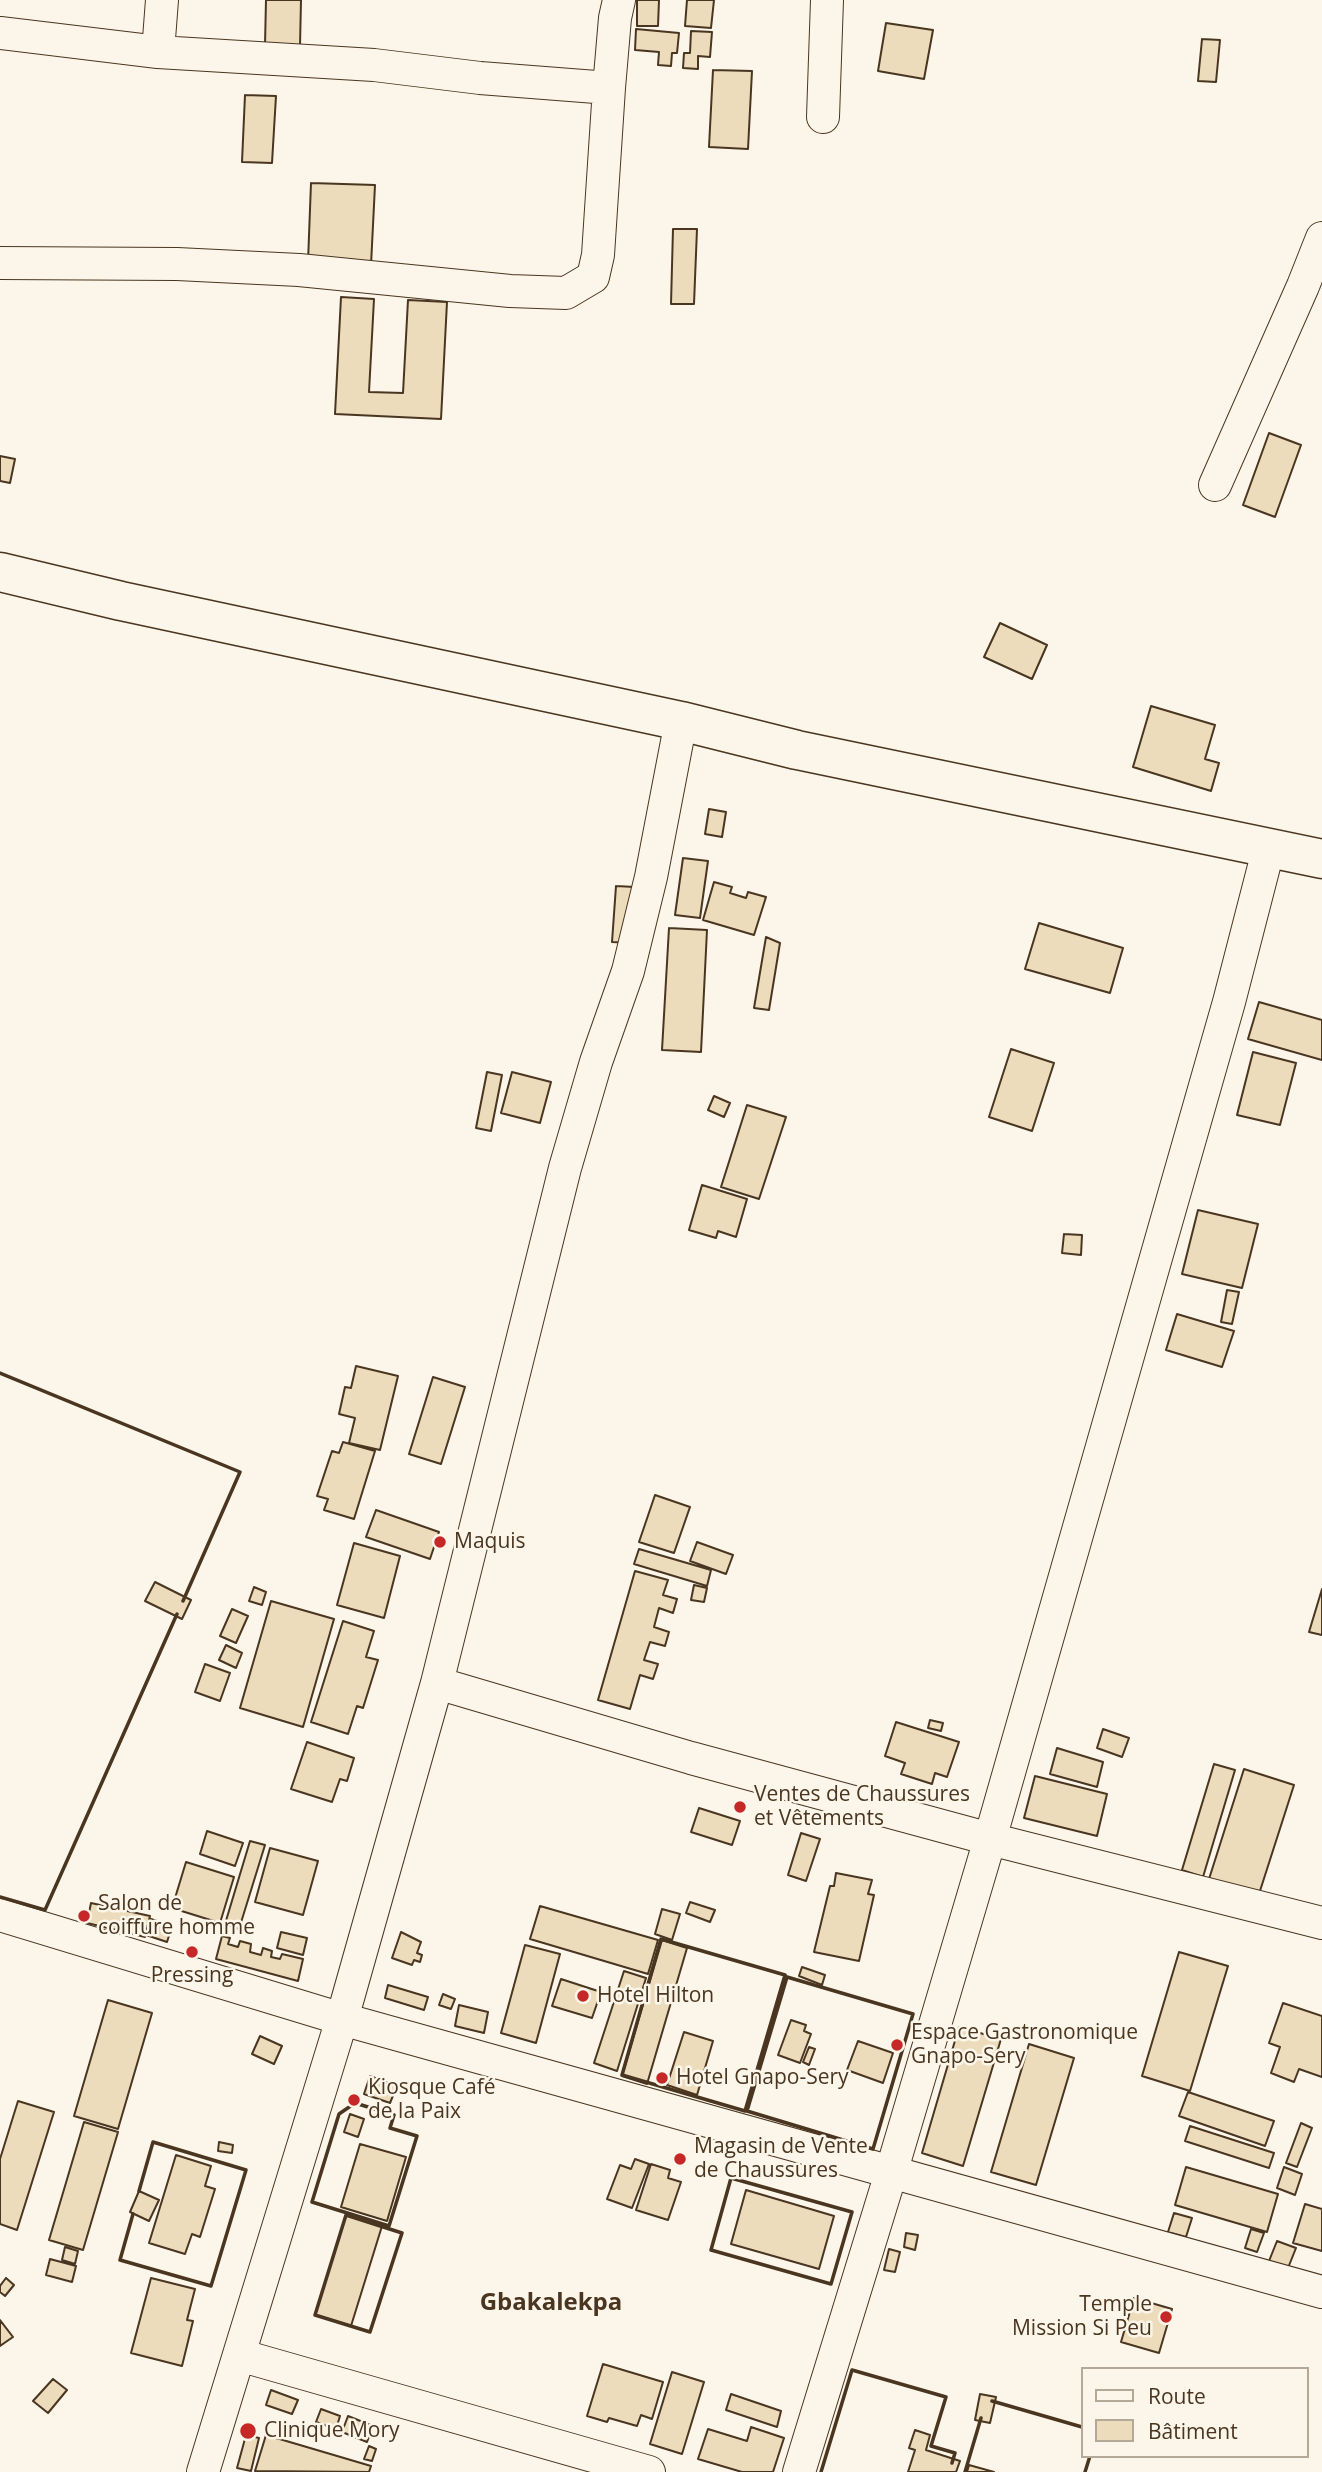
<!DOCTYPE html>
<html>
<head>
<meta charset="utf-8">
<style>
  body { margin:0 }
  #map { position:relative; width:1322px; height:2472px; overflow:hidden; background:#fbf6e9; font-family:"Open Sans",sans-serif }
  canvas { display:block }
  .legend { position:absolute; left:1081px; top:2367px; width:228px; height:91px; box-sizing:border-box; background:#fbf6e9; border:2px solid #b4a999; margin:0; padding:9px 12px; list-style:none; font-size:21px; color:#4a3520 }
  .legend li { display:flex; align-items:center; gap:14px; height:35px }
  .legend b { width:35px; border:2px solid #b4a999 }
</style>
</head>
<body>
<div id="map">
<canvas width="1322" height="2472"></canvas>
<ul class="legend">
<li><b style="height:9px;background:#fbf6e9"></b>Route</li>
<li><b style="height:19px;background:#ecdcbc"></b>Bâtiment</li>
</ul>
</div>
<script>
const c = document.querySelector('canvas').getContext('2d');
c.lineJoin = 'round';
function paint(path, color) { c.fillStyle = color; c.fill(path, 'evenodd'); }
const poly = rows => new Path2D(rows.map(r => 'M' + r).join(''));
function strokePath(path, color, width, dash) { c.strokeStyle = color; c.lineWidth = width; c.lineCap = dash ? 'butt' : 'round'; c.setLineDash(dash || []); c.stroke(path); }
function label(font, color, halo, rows, align = 'center') {
  c.font = font + ' "Open Sans",sans-serif'; c.lineWidth = 5; c.setLineDash([]); c.textBaseline = 'middle'; c.strokeStyle = halo; c.fillStyle = color; for (const [text, x, y, turn = 0] of rows) {
    c.save(); c.translate(x, y); c.rotate((+turn || 0) * Math.PI / 180); c.textAlign = isNaN(turn) ? turn : align; if (halo) c.strokeText(text, 0, 0); c.fillText(text, 0, 0); c.restore();
  }
}
const building = poly([
  [266,0,301,0,300,46,265,45,266,0],
  [637,0,659,0,658,26,637,26,637,0],
  [687,0,714,0,711,28,685,26,687,0],
  [886,23,933,30,924,79,878,71,886,23],
  [636,29,679,33,677,53,672,53,671,66,658,65,659,52,635,50,636,29],
  [691,31,712,32,710,57,698,56,698,69,683,68,684,53,690,53,691,31],
  [1202,39,1220,40,1216,82,1198,81,1202,39],
  [713,70,752,71,748,149,709,147,713,70],
  [245,95,276,96,272,163,242,162,245,95],
  [311,183,375,185,371,265,308,262,311,183],
  [673,229,697,229,694,304,671,304,673,229],
  [341,297,374,299,369,392,403,393,408,300,447,302,441,419,335,414,341,297],
  [1269,433,1301,445,1275,517,1243,505,1269,433],
  [0,456,15,459,10,483,0,481,0,456],
  [1000,623,1047,645,1032,679,984,657,1000,623],
  [1151,706,1215,725,1205,759,1219,763,1211,791,1133,767,1151,706],
  [709,809,726,812,722,837,705,834,709,809],
  [683,858,708,861,700,918,675,915,683,858],
  [714,882,732,887,730,893,746,898,748,892,766,897,754,935,703,920,714,882],
  [616,886,635,887,631,943,612,942,616,886],
  [1039,923,1123,948,1110,993,1025,969,1039,923],
  [669,928,707,930,701,1052,662,1050,669,928],
  [766,937,780,943,769,1010,754,1008,766,937],
  [1259,1002,1322,1020,1322,1060,1248,1039,1259,1002],
  [1011,1049,1054,1063,1032,1131,989,1117,1011,1049],
  [1253,1052,1296,1063,1280,1125,1237,1115,1253,1052],
  [487,1072,502,1075,491,1131,476,1128,487,1072],
  [512,1072,551,1082,540,1123,501,1113,512,1072],
  [714,1096,730,1103,724,1117,708,1110,714,1096],
  [747,1105,786,1117,759,1199,721,1187,747,1105],
  [702,1185,747,1199,736,1237,718,1231,716,1238,689,1230,702,1185],
  [1198,1210,1258,1224,1242,1288,1182,1274,1198,1210],
  [1064,1234,1082,1235,1081,1255,1062,1253,1064,1234],
  [1227,1290,1239,1292,1232,1324,1221,1322,1227,1290],
  [1177,1314,1234,1331,1222,1367,1166,1350,1177,1314],
  [356,1366,398,1376,380,1450,349,1443,355,1418,339,1414,345,1387,351,1388,356,1366],
  [433,1377,465,1387,441,1464,409,1454,433,1377],
  [343,1442,375,1451,354,1519,324,1510,328,1499,317,1496,332,1451,339,1453,343,1442],
  [655,1495,690,1507,674,1553,639,1542,655,1495],
  [376,1510,439,1532,430,1559,366,1537,376,1510],
  [697,1542,733,1555,726,1574,690,1561,697,1542],
  [354,1543,400,1556,384,1618,337,1605,354,1543],
  [639,1549,711,1570,707,1586,634,1564,639,1549],
  [635,1571,668,1580,663,1595,677,1599,673,1613,659,1608,654,1627,669,1632,665,1646,650,1642,644,1660,658,1664,653,1679,640,1675,630,1709,598,1700,635,1571],
  [155,1582,191,1600,182,1619,145,1601,155,1582],
  [694,1585,707,1588,704,1602,691,1600,694,1585],
  [254,1587,266,1592,262,1605,249,1601,254,1587],
  [1322,1589,1322,1635,1309,1632,1322,1589],
  [271,1601,334,1619,303,1727,240,1708,271,1601],
  [232,1609,248,1616,236,1643,220,1636,232,1609],
  [343,1621,374,1631,366,1657,378,1660,363,1708,357,1706,348,1734,311,1722,343,1621],
  [226,1645,242,1653,236,1668,219,1660,226,1645],
  [205,1664,230,1673,220,1701,195,1692,205,1664],
  [930,1720,943,1723,941,1731,928,1728,930,1720],
  [896,1722,959,1742,947,1777,935,1773,932,1784,901,1774,905,1763,885,1756,896,1722],
  [1103,1729,1129,1738,1122,1757,1097,1748,1103,1729],
  [307,1742,354,1758,347,1781,340,1779,332,1802,291,1789,307,1742],
  [1057,1748,1103,1762,1097,1787,1050,1774,1057,1748],
  [1214,1764,1235,1770,1203,1877,1182,1870,1214,1764],
  [1244,1769,1294,1785,1259,1894,1209,1879,1244,1769],
  [1035,1776,1107,1794,1097,1836,1024,1818,1035,1776],
  [699,1808,740,1821,732,1845,691,1832,699,1808],
  [207,1831,243,1843,235,1866,200,1854,207,1831],
  [801,1833,820,1839,806,1881,788,1875,801,1833],
  [250,1841,265,1845,239,1929,225,1924,250,1841],
  [270,1848,318,1861,303,1915,255,1902,270,1848],
  [186,1862,234,1877,220,1923,172,1908,186,1862],
  [836,1873,872,1880,868,1894,874,1895,859,1961,814,1952,830,1886,834,1886,836,1873],
  [690,1902,715,1910,710,1922,686,1913,690,1902],
  [91,1903,150,1916,145,1937,87,1923,91,1903],
  [540,1906,658,1940,648,1974,530,1939,540,1906],
  [662,1909,680,1914,672,1940,655,1934,662,1909],
  [151,1919,172,1926,167,1942,146,1935,151,1919],
  [281,1932,307,1938,303,1955,277,1948,281,1932],
  [401,1932,421,1942,417,1953,422,1955,420,1962,414,1960,412,1965,392,1958,401,1932],
  [222,1936,230,1938,228,1944,238,1947,240,1941,251,1944,250,1952,261,1955,263,1948,272,1951,271,1957,280,1959,282,1954,303,1959,298,1981,216,1959,222,1936],
  [662,1940,687,1948,647,2084,622,2076,662,1940],
  [525,1945,560,1954,536,2043,501,2033,525,1945],
  [1179,1952,1228,1966,1190,2091,1142,2076,1179,1952],
  [802,1967,825,1975,822,1985,799,1976,802,1967],
  [624,1971,646,1978,617,2071,594,2063,624,1971],
  [561,1979,601,1992,592,2018,552,2006,561,1979],
  [388,1985,428,1997,424,2010,385,1998,388,1985],
  [443,1994,455,1999,451,2009,439,2005,443,1994],
  [108,2000,152,2013,118,2129,74,2116,108,2000],
  [1283,2003,1322,2016,1322,2077,1299,2069,1294,2082,1271,2073,1280,2047,1269,2043,1283,2003],
  [459,2005,488,2012,484,2033,455,2026,459,2005],
  [791,2020,806,2025,804,2031,811,2034,800,2063,778,2055,791,2020],
  [959,2027,1001,2039,963,2166,922,2153,959,2027],
  [684,2032,713,2041,697,2095,667,2085,684,2032],
  [260,2036,282,2046,274,2064,252,2054,260,2036],
  [858,2041,893,2053,883,2083,847,2070,858,2041],
  [1029,2044,1074,2058,1036,2185,991,2172,1029,2044],
  [809,2047,815,2049,809,2065,803,2062,809,2047],
  [370,2076,397,2086,390,2103,364,2094,370,2076],
  [1188,2092,1274,2121,1265,2146,1179,2116,1188,2092],
  [18,2101,54,2112,17,2230,0,2224,0,2159,18,2101],
  [350,2114,364,2119,358,2137,344,2132,350,2114],
  [84,2122,118,2132,83,2250,49,2240,84,2122],
  [1301,2123,1312,2128,1297,2167,1286,2163,1301,2123],
  [1190,2126,1274,2153,1269,2168,1185,2141,1190,2126],
  [219,2142,233,2145,232,2153,218,2151,219,2142],
  [360,2144,406,2157,387,2221,341,2207,360,2144],
  [176,2155,211,2166,205,2186,215,2189,200,2237,192,2234,185,2254,149,2243,176,2155],
  [635,2159,649,2164,632,2208,607,2199,620,2165,631,2169,635,2159],
  [651,2164,670,2170,668,2178,681,2182,668,2220,636,2210,651,2164],
  [1186,2167,1278,2194,1267,2232,1175,2205,1186,2167],
  [1284,2167,1302,2174,1295,2195,1277,2188,1284,2167],
  [746,2190,834,2216,819,2269,731,2244,746,2190],
  [139,2191,159,2200,149,2221,130,2212,139,2191],
  [1305,2204,1322,2209,1322,2251,1293,2243,1305,2204],
  [1174,2213,1192,2218,1186,2237,1168,2232,1174,2213],
  [346,2215,382,2226,351,2326,315,2315,346,2215],
  [1251,2229,1264,2233,1257,2252,1245,2248,1251,2229],
  [906,2233,918,2235,915,2250,904,2247,906,2233],
  [1277,2241,1296,2248,1288,2268,1269,2261,1277,2241],
  [65,2247,78,2251,75,2264,62,2260,65,2247],
  [889,2249,900,2252,895,2272,884,2270,889,2249],
  [50,2259,76,2266,72,2282,46,2275,50,2259],
  [6,2278,14,2285,5,2296,0,2292,0,2286,6,2278],
  [151,2278,195,2289,187,2320,193,2321,182,2366,131,2353,151,2278],
  [1134,2298,1172,2309,1159,2353,1121,2342,1134,2298],
  [0,2320,13,2337,0,2346,0,2320],
  [603,2364,663,2382,652,2419,641,2415,637,2426,609,2418,607,2422,587,2416,603,2364],
  [672,2372,704,2382,682,2454,650,2444,672,2372],
  [53,2379,67,2390,48,2413,33,2401,53,2379],
  [271,2390,298,2400,292,2414,266,2405,271,2390],
  [731,2394,781,2411,777,2427,726,2410,731,2394],
  [980,2394,996,2397,990,2423,975,2420,980,2394],
  [321,2409,340,2416,336,2429,316,2422,321,2409],
  [348,2416,373,2426,367,2442,342,2432,348,2416],
  [751,2427,784,2438,773,2472,742,2472,698,2459,708,2429,747,2441,751,2427],
  [915,2430,930,2435,926,2450,960,2461,956,2472,908,2472,915,2450,909,2448,915,2430],
  [246,2435,259,2438,251,2471,237,2468,246,2435],
  [266,2435,371,2466,369,2472,255,2471,266,2435],
  [369,2446,376,2449,372,2461,364,2459,369,2446],
  [969,2465,994,2472,967,2472,969,2465]
]);
const minor = poly([
  [0,33,158,52,374,65,480,78,609,88],
  [158,52,162,0],
  [823,117,827,0],
  [0,263,177,264,299,270,510,291,566,293,593,277,598,255,609,88,615,18,619,0],
  [1215,485,1303,286,1322,238],
  [437,1683,691,1758,990,1839,1229,1002,1269,847],
  [0,1915,342,2019,1322,2292],
  [239,2355,649,2472],
  [203,2472,342,2019,437,1683,565,1168,596,1062,628,971,651,877,681,721],
  [799,2472,891,2173,990,1839,1322,1923]
]);
const major = poly([
  [0,572,121,601,681,721,797,750,1322,859]
]);
const wall = poly([
  [0,1373,240,1472,183,1601],
  [0,1897,45,1910,177,1614],
  [661,1939,785,1975,745,2111,622,2075,661,1939],
  [787,1977,913,2014,873,2149,747,2111,787,1977],
  [355,2103,394,2115,390,2128,417,2136,389,2226,312,2202,339,2114,355,2103],
  [731,2178,852,2212,831,2284,711,2250,731,2178],
  [133,2214,120,2260,211,2286,246,2170,153,2142,139,2191],
  [346,2215,402,2233,370,2332,315,2315,346,2215],
  [992,2401,1082,2427],
  [821,2472,852,2370,946,2397,931,2446,955,2453,952,2463],
  [965,2472,981,2418],
  [1085,2472,1090,2456]
]);
const markers = [
  [440,1542,7,"#c62828"],
  [740,1807,7,"#c62828"],
  [84,1916,7,"#c62828"],
  [192,1952,7,"#c62828"],
  [583,1996,7,"#c62828"],
  [897,2045,7,"#c62828"],
  [662,2078,7,"#c62828"],
  [354,2100,7,"#c62828"],
  [680,2159,7,"#c62828"],
  [1166,2317,7,"#c62828"],
  [248,2431,9,"#c62828"]
];
const poiNames = [
  ["Maquis",454,1542],
  ["Ventes de Chaussures",754,1795],
  ["et Vêtements",754,1819],
  ["Salon de",98,1904],
  ["coiffure homme",98,1928],
  ["Pressing",192,1976,"center"],
  ["Hotel Hilton",597,1996],
  ["Espace Gastronomique",911,2033],
  ["Gnapo-Sery",911,2057],
  ["Hotel Gnapo-Sery",676,2078],
  ["Kiosque Café",368,2088],
  ["de la Paix",368,2112],
  ["Magasin de Vente",694,2147],
  ["de Chaussures",694,2171],
  ["Temple",1152,2305,"right"],
  ["Mission Si Peu",1152,2329,"right"],
  ["Clinique Mory",264,2431]
];
const quarterNames = [
  ["Gbakalekpa",551,2303]
];
paint(building, '#ecdcbc');
strokePath(building, '#4a3520', 2);
strokePath(minor, '#4a3520', 34);
strokePath(major, '#4a3520', 41);
strokePath(minor, '#fbf6e9', 32);
strokePath(major, '#fbf6e9', 38);
strokePath(wall, '#4a3520', 3.5);
for (const [x, y, r, color] of markers) { const dot = new Path2D(); dot.arc(x, y, r, 0, 2 * Math.PI); c.fillStyle = color; c.fill(dot); strokePath(dot, '#fbf6e9', 2.5); }
label('21px', '#4a3520', '#fbf6e9', poiNames, 'left');
label('bold 24px', '#4a3520', '#fbf6e9', quarterNames);
</script>
</body>
</html>
